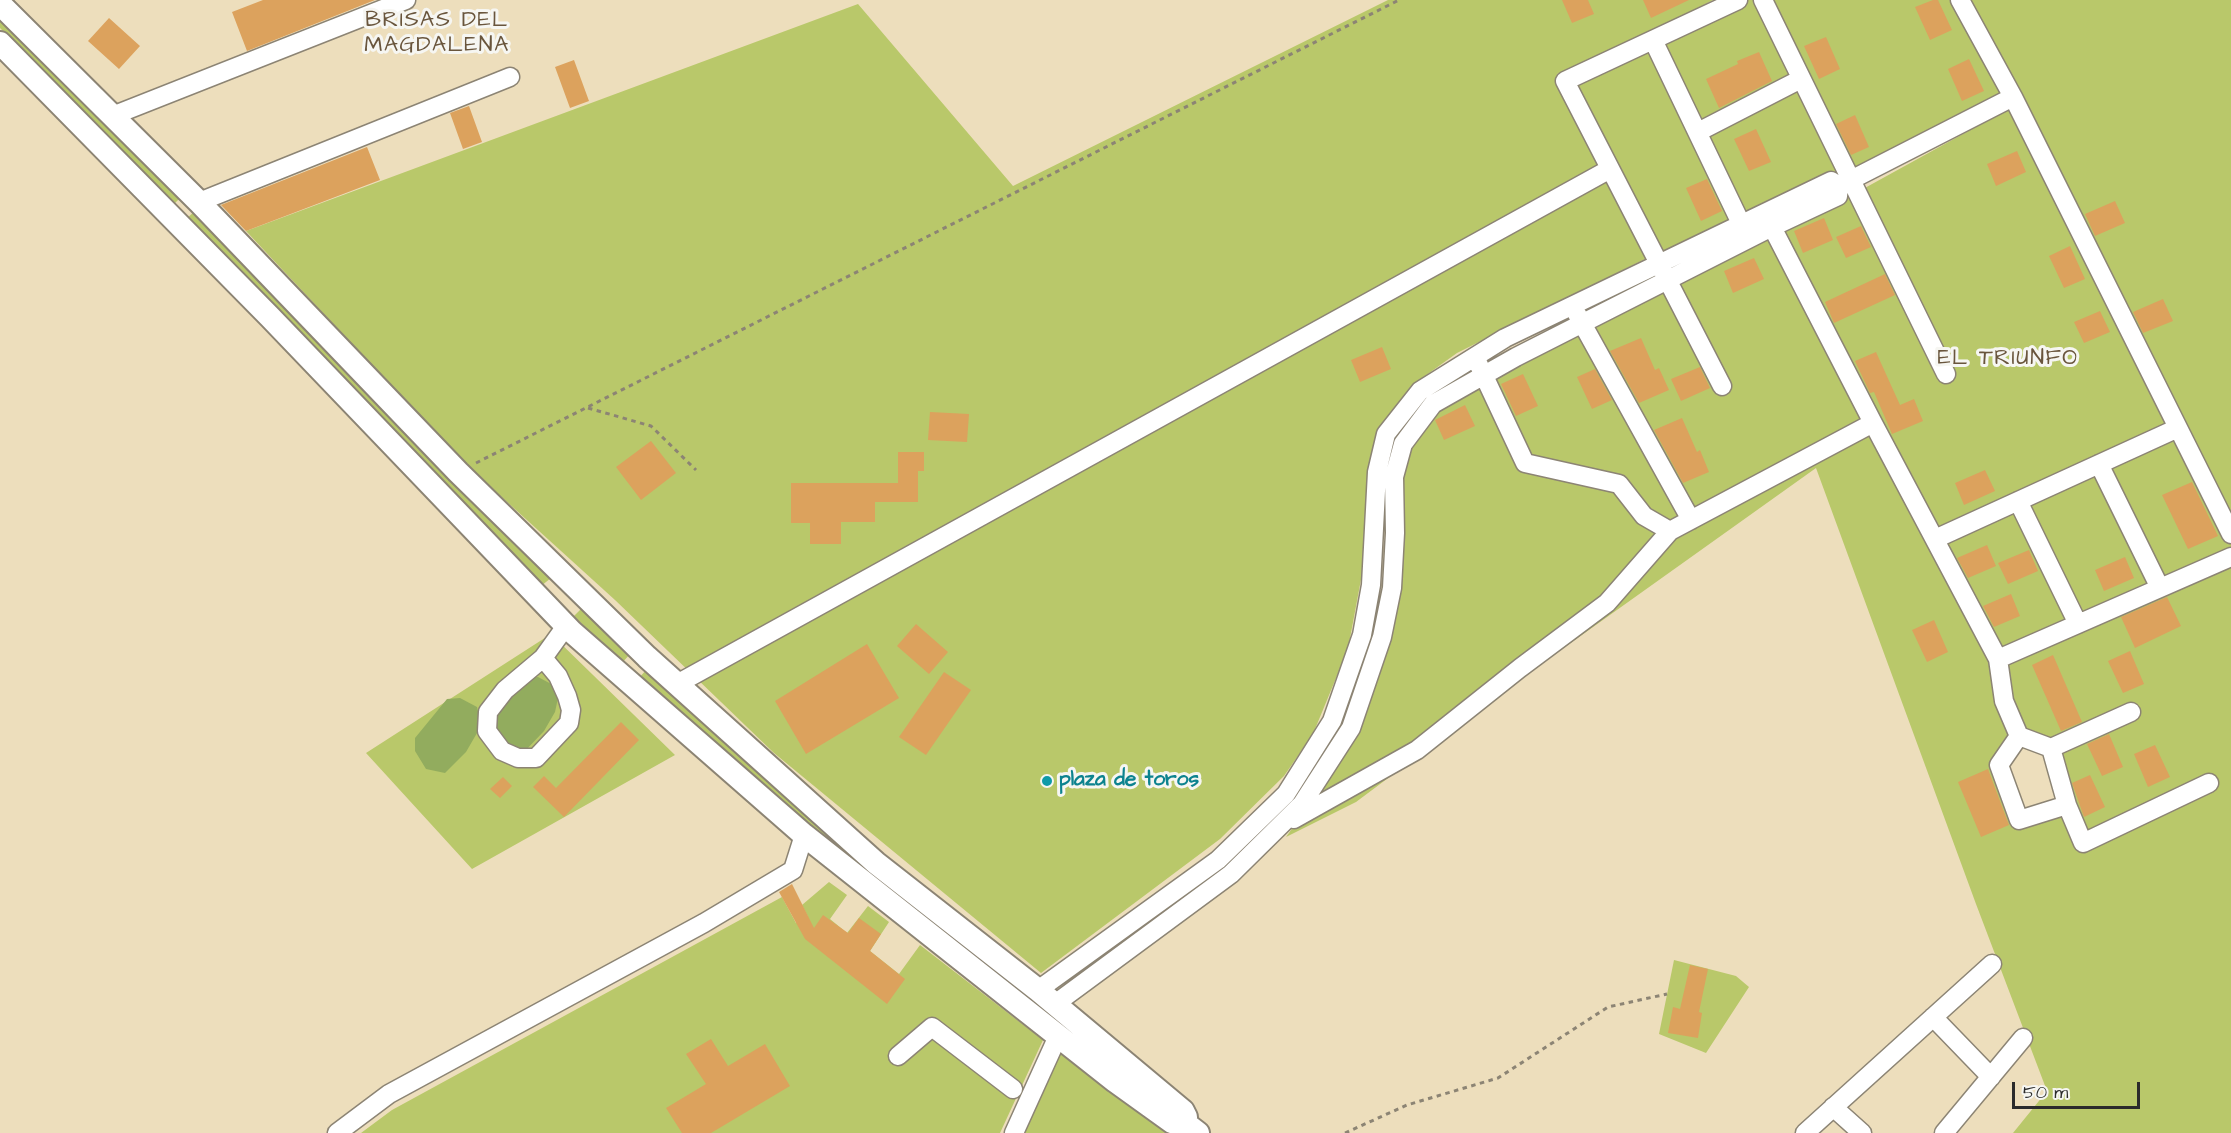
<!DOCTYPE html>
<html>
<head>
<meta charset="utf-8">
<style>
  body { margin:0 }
  #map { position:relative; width:2231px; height:1133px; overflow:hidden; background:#eddebc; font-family:"Architects Daughter",sans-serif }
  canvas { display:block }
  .scale { position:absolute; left:2012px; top:1082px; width:128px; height:27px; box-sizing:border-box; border:3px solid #2b2b2b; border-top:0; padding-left:8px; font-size:18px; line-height:21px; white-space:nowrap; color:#2b2b2b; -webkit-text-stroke:4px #f6f6f2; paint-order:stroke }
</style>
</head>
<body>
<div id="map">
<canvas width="2231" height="1133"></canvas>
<div class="scale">50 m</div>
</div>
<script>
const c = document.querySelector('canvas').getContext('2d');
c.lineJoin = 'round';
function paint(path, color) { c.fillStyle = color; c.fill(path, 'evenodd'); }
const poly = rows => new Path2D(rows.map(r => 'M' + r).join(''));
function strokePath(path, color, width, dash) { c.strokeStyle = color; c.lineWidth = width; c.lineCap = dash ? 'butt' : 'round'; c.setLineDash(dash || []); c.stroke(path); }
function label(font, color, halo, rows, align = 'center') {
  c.font = font + ' "Architects Daughter",sans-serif'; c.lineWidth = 6; c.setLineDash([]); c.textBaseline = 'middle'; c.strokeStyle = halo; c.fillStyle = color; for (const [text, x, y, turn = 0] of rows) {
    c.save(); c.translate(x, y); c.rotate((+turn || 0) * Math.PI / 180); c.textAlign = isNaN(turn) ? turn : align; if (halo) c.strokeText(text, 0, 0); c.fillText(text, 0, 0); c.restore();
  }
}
const green = poly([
  [1388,0,1713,0,1648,34,1557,74,1649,257,1457,353,1411,386,1378,430,1369,467,1362,574,1348,649,1313,734,1284,776,1220,839,1041,973,774,753,615,600,463,462,246,231,858,4,1013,186],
  [1730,0,1755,0,1794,78,1699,127,1656,39],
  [1766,0,1954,0,2007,95,1853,174],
  [1966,0,2231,0,2231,529],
  [0,13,181,197,174,204,0,28],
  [1648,44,1730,221,1658,256,1566,77],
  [1799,85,1839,173,1745,219,1702,134],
  [2012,107,2231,544,2231,553,2001,653,1780,229,1863,189],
  [196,210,551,578,541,586,185,220],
  [1771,233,1866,422,1693,516,1589,328],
  [1582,331,1686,518,1670,527,1646,511,1621,479,1528,458,1489,379],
  [1482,383,1521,466,1617,487,1669,535,1870,429,1992,660,2015,735,1995,763,2018,824,2064,809,2084,838,2051,744,2023,732,2008,698,2004,662,2231,562,2231,1133,2013,1133,2047,1091,1976,904,1816,468,1537,667,1356,802,1286,837,1342,759,1382,662,1400,485,1414,437,1436,413],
  [582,608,630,654,622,663,574,616],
  [551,634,675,755,472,869,366,753],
  [647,669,829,833,823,841,639,678],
  [1280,807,1286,810,1230,867,1065,985,1061,981],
  [829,882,847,895,830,919,847,933,868,906,889,922,870,951,899,974,920,945,1043,1040,1000,1133,361,1133,392,1110,782,897,796,923,808,917,802,905],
  [1674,960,1736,976,1749,987,1706,1053,1659,1034],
  [1060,1052,1166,1133,1020,1133]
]);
const forest = poly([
  [538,677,555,686,558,698,555,712,544,731,524,752,505,748,493,730,493,717,526,678],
  [460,698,477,707,480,719,477,733,466,752,445,773,426,769,415,751,415,738,447,699]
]);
const building = poly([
  [263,0,375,0,247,51,232,12],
  [1562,0,1588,0,1594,14,1572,23],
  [1643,0,1689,0,1651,18],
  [1933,0,1938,0,1952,30,1930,40,1915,7],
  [109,18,140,46,119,69,88,41],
  [1826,37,1840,69,1819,79,1804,46],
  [1759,52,1772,81,1719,108,1706,79,1738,64,1737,61],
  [1969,59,1984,91,1962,101,1948,69],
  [574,60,589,101,570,108,555,67],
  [469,106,482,142,463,149,450,113],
  [1855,115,1869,147,1851,155,1836,124],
  [1756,129,1771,162,1749,171,1734,139],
  [367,147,380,180,246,231,221,205],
  [2017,151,2026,172,1996,186,1987,164],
  [1707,179,1722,211,1701,221,1686,188],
  [2115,201,2125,223,2095,236,2085,214],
  [1824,218,1833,240,1803,253,1794,231],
  [1861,226,1871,247,1846,258,1836,237],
  [2070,246,2085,279,2064,288,2049,256],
  [1754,258,1764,279,1733,293,1724,271],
  [1885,274,1895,295,1834,323,1825,302],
  [2163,299,2173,321,2143,333,2133,312],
  [2100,311,2110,332,2084,343,2074,322],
  [1641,338,1655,370,1659,368,1669,390,1639,403,1610,351],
  [1382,347,1391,369,1360,382,1351,360],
  [1876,352,1900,405,1914,399,1923,421,1892,434,1874,392,1870,393,1855,361],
  [1700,367,1710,388,1681,401,1671,379],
  [1595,369,1612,400,1592,409,1577,377],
  [1523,374,1538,406,1516,416,1501,384],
  [1465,405,1475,426,1444,440,1435,420],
  [930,412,969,414,967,442,928,440],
  [1682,418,1697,452,1700,450,1709,472,1683,483,1654,430],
  [651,441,676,473,641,500,616,467],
  [898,452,924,452,924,471,918,471,918,502,875,502,875,522,841,522,841,544,810,544,810,523,791,523,791,483,898,483],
  [1985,470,1995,491,1964,505,1955,483],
  [2192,482,2218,536,2188,549,2162,495],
  [1987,545,1996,566,1968,578,1957,558],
  [2029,550,2038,571,2008,584,1998,563],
  [2125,557,2134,578,2104,591,2095,570],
  [2011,594,2020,616,1994,627,1983,606],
  [2167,597,2181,626,2135,648,2121,617],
  [1934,620,1948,652,1927,662,1912,630],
  [916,624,948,652,929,674,897,646],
  [867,644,899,698,806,754,775,701],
  [2130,651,2144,684,2123,693,2108,661],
  [2053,655,2082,722,2061,731,2032,665],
  [944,672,971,690,926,755,899,737],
  [621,722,639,740,564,817,533,787,544,776,556,788],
  [2109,734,2123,767,2102,776,2087,744],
  [2155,745,2170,777,2148,787,2134,754],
  [1988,769,2009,825,1981,837,1958,782],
  [2090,775,2105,807,2084,817,2072,783],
  [503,777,512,786,500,798,490,789],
  [792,884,814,928,823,915,848,933,859,918,881,934,870,951,905,979,887,1004,805,939,779,892],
  [1690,965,1708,969,1699,1012,1702,1013,1698,1038,1668,1033,1673,1007,1680,1009],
  [711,1039,728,1066,765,1044,790,1086,711,1133,682,1133,666,1108,706,1084,686,1054]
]);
const path = poly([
  [588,408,651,426,696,470],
  [476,463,1399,0],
  [1345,1133,1407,1105,1498,1078,1608,1007,1667,994]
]);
const minor = poly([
  [1763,0,1946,374],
  [1960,0,2013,97,2231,534],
  [1653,40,1747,236],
  [112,116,406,0],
  [1698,132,1801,79],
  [1841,185,2013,97],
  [199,202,510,77],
  [1772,227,1873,423,1998,659,2004,701,2019,736,2051,748,2067,805,2083,843,2209,783],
  [1577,314,1691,520],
  [1478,363,1525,463,1619,484,1644,516,1670,531],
  [1722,386,1565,81,1738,0],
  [2099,464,2160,588],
  [2018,501,2078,624],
  [1935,539,2178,428],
  [543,658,558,676,567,696,571,710,569,723,536,758,518,758,502,751,487,731,488,712,505,690,543,658,566,626],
  [1998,659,2231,557],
  [677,684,1610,169],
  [2019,736,1999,765,2019,820,2067,805],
  [2051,748,2131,712],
  [1294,819,1417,750,1520,668,1607,603,1670,531,1873,423],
  [1038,990,1218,860,1286,794,1332,721,1362,635,1371,585,1377,472,1386,434,1420,391,1505,338,1831,181,1839,186],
  [1055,1004,1231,874,1302,804,1351,728,1382,637,1392,588,1395,533,1394,477,1403,444,1433,404,1516,357,1772,227,1838,196,1839,186],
  [1933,1017,1991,1077],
  [898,1056,932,1027,1013,1089],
  [1833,1107,1862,1133],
  [337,1133,389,1094,704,923,793,870,804,835],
  [1014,1133,1058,1036],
  [1805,1133,1992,964],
  [1944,1133,2023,1038]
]);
const major = poly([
  [0,4,199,202,458,472,647,657,876,863,1038,990,1183,1111,1186,1117,1185,1123,1198,1133],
  [0,43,270,317,572,632,804,835,1115,1081,1172,1122,1177,1124,1185,1123]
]);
const markers = [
  [1047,781,6,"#0f9aa8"]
];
const cultureNames = [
  ["plaza de toros",1059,781]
];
const neighbourhoodNames = [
  ["BRISAS DEL",437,21],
  ["MAGDALENA",437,46],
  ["EL TRIUNFO",2008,359]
];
paint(green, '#b9c86a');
paint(forest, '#92ac5e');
paint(building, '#dca25d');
strokePath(minor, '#8c8474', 21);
strokePath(major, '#8c8474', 26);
strokePath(path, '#8c8474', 3, [4.5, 4.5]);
strokePath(minor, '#fff', 18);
strokePath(major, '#fff', 22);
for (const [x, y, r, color] of markers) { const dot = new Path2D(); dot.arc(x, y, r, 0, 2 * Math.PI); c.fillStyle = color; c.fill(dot); strokePath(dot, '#f6f6f2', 2); }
label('bold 21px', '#0d838f', '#f6f6f2', cultureNames, 'left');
c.letterSpacing = '1.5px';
label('22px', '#69553c', '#f6f6f2', neighbourhoodNames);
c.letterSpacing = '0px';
</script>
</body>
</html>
